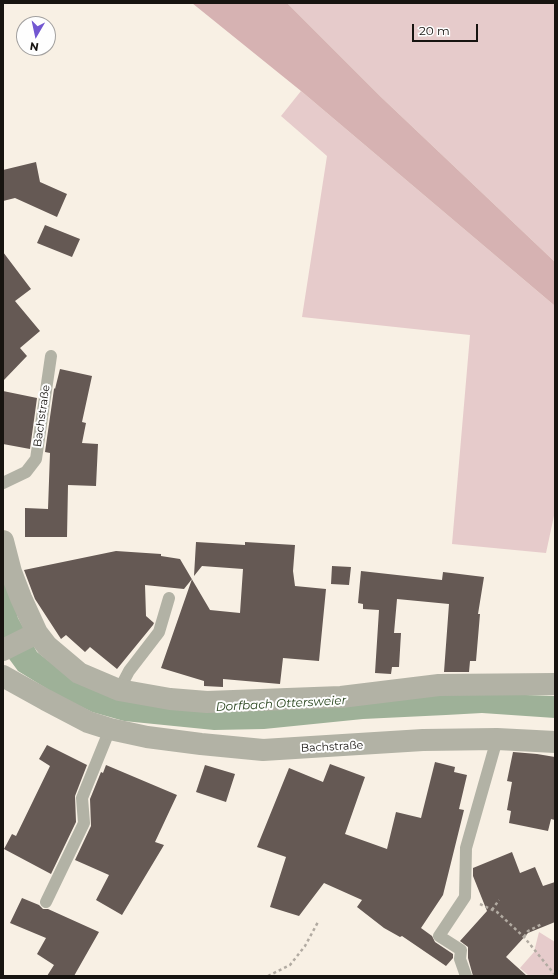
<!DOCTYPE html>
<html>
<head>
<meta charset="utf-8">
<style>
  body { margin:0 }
  #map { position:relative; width:558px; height:979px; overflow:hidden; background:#f8f0e4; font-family:Montserrat,sans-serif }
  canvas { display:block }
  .frame { position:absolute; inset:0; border:4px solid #171410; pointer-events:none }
  .north { position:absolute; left:16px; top:16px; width:40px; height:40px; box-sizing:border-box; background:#fefefe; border:1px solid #a2a09f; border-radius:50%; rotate:189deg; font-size:11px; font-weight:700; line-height:16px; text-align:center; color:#171410 }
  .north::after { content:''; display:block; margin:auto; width:14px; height:18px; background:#7257d1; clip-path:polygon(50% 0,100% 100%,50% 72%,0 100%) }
  .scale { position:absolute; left:412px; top:24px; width:66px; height:18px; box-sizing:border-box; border:2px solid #171410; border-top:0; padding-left:5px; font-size:12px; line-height:14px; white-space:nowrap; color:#171410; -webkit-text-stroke:3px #fefefe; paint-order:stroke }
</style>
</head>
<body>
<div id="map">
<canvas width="558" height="979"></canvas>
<div class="frame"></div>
<div class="north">N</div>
<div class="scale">20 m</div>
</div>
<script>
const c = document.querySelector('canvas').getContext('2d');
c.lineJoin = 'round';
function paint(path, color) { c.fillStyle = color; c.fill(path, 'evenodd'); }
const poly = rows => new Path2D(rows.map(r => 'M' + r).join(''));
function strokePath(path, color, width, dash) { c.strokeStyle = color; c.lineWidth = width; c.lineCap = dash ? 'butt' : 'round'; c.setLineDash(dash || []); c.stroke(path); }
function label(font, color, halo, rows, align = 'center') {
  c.font = font + ' Montserrat,sans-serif'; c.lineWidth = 4; c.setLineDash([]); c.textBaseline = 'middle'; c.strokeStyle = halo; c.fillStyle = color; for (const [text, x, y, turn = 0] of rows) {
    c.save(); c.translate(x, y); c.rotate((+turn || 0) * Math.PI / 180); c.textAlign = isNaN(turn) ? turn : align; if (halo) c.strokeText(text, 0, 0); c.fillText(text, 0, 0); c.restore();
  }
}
const green = poly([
  [287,3,555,3,555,262,381,97],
  [301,91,555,306,555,511,546,553,452,544,470,335,302,317,327,156,281,116],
  [539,932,555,942,555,976,529,976,520,968,534,952]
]);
const forest = poly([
  [192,3,287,3,381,97,555,262,555,306,301,91]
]);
const water = poly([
  [3,564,18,618,37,652,66,674,124,700,468,693,555,696,555,718,482,713,446,715,363,719,264,729,214,730,124,721,92,712,57,695,18,671,7,656,3,646]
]);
const building = poly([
  [36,162,40,182,67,194,57,217,15,198,3,201,3,170],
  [45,225,80,239,72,257,37,243],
  [3,252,31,289,15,301,40,331,20,348,27,356,3,381],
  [60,369,92,376,82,422,86,423,82,443,98,444,96,486,68,485,67,537,25,537,25,508,48,509,50,453,45,452,54,389,54,388,55,389],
  [3,391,37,398,30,449,3,444],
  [196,542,245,545,245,542,295,545,293,571,295,586,326,589,319,661,283,658,280,684,223,679,223,687,204,686,204,681,161,668,192,579,184,589,145,585,146,616,154,623,153,625,117,669,90,647,85,652,66,635,61,639,35,599,24,570,116,551,161,554,161,556,180,559,210,610,240,613,243,569,202,566,194,576],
  [332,566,351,567,349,585,331,584],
  [361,571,442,580,443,572,484,577,478,614,480,614,476,661,470,661,469,672,444,672,449,604,397,599,394,633,401,633,399,667,392,667,391,674,375,673,379,610,363,609,363,604,358,603],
  [47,745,87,765,75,796,76,822,51,874,4,849,12,834,16,836,50,766,39,759],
  [513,752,537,754,555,757,555,820,551,819,548,831,509,823,511,811,507,810,512,782,507,781],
  [435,762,455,767,454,772,467,775,459,809,464,810,443,895,421,928,432,936,435,942,453,954,453,958,446,966,402,936,400,937,384,928,357,907,362,900,324,883,299,916,270,907,286,857,257,847,289,768,323,782,330,764,365,777,345,834,387,849,396,812,421,818],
  [106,765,177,795,155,842,164,845,122,915,96,900,109,875,75,860,91,826,90,799,101,772,103,773],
  [205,765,235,774,226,802,196,792],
  [512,852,520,873,535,867,543,886,555,882,555,922,528,933,506,957,527,976,473,976,468,958,468,947,460,941,487,911,473,876,473,868],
  [22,898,39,905,43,909,48,909,99,932,74,976,47,976,54,965,37,954,46,938,10,923]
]);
const path = poly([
  [480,904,497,912,524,937,555,975],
  [492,910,499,900],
  [524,937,528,931,542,924],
  [268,976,290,965,305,946,318,922]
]);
const lane = poly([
  [3,483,26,472,36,459,51,356],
  [119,690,129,671,159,632,169,598],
  [46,902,84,823,82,798,110,729],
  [466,976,460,959,461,950,439,936,465,897,466,848,497,739]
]);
const street = poly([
  [3,541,11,572,21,598,37,633,47,646,79,673,119,690,170,699,207,702,341,697,439,685,555,684],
  [3,650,37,633],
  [3,676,46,700,88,722,110,729,147,737,201,744,263,750,423,740,497,739,555,742]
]);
const streetNames = [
  ["Bachstraße",42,416,-82],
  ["Bachstraße",332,747,-3]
];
const waterNames = [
  ["Dorfbach Ottersweier",281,704,-3]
];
paint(green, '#e6cbcb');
paint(forest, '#d6b2b2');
paint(water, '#9eb198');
paint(building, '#655954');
strokePath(path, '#b2aba2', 2.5, [3, 3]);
strokePath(lane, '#b2b2a5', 12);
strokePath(street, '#b2b2a5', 22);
label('11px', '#171410', '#fefefe', streetNames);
label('italic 12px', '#27431c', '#fefefe', waterNames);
</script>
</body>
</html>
